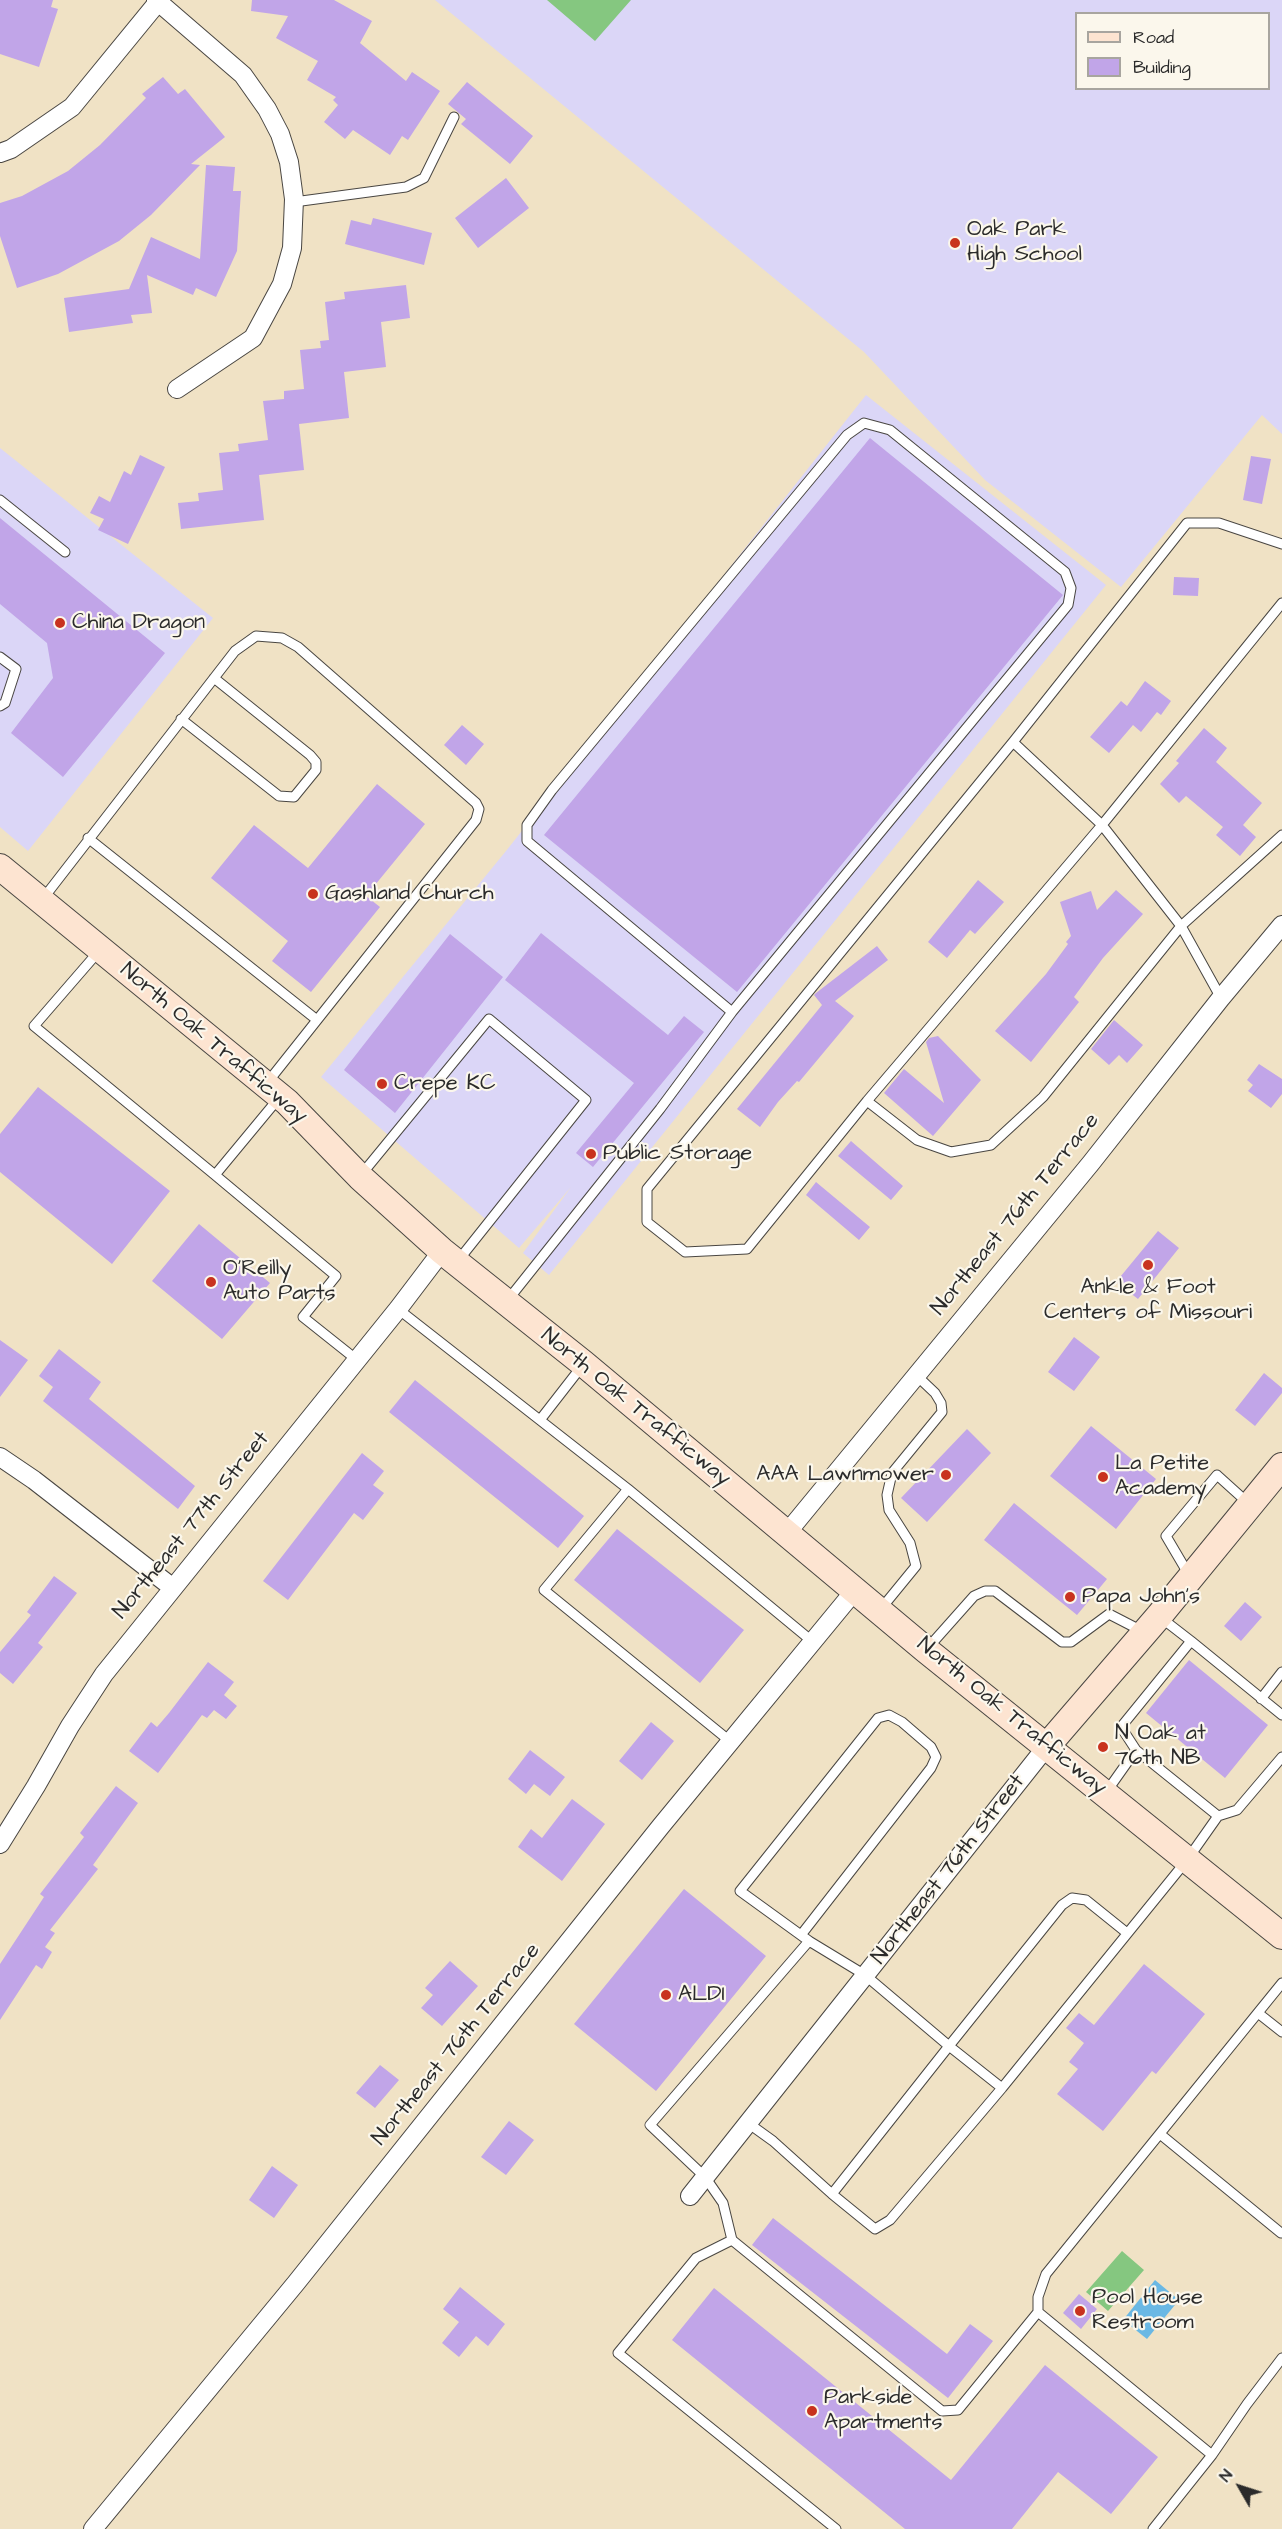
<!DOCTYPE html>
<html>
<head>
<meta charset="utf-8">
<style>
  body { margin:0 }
  #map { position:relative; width:1282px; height:2529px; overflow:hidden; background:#f0e2c5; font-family:"Architects Daughter",sans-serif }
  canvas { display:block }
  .legend { position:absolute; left:1075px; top:12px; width:195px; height:78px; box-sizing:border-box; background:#fbf7ec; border:2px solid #a8a59f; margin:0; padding:8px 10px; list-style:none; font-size:18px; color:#2b2b2b }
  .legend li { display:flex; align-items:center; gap:12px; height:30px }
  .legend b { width:30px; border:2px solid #a8a59f }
  .north { position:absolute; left:1210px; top:2457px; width:60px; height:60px; -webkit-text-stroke:4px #fbf7ec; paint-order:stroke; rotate:309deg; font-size:16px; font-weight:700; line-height:24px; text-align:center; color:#2b2b2b }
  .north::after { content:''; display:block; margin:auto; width:21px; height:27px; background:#2b2b2b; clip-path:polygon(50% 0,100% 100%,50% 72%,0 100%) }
</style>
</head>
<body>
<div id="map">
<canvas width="1282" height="2529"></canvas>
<ul class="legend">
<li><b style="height:8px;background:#fde4d1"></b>Road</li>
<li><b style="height:16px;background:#c1a5e8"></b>Building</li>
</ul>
<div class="north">N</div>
</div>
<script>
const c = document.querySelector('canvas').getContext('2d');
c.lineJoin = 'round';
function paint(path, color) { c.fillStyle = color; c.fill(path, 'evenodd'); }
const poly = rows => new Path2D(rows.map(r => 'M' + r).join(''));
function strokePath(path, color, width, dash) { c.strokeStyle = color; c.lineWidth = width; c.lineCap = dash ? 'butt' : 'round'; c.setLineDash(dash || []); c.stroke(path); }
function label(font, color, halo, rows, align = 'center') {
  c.font = font + ' "Architects Daughter",sans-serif'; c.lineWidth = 4.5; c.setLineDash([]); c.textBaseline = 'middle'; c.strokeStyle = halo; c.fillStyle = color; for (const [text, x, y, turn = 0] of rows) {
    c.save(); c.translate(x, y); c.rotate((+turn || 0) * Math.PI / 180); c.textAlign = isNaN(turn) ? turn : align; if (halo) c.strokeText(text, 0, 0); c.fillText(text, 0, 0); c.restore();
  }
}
const built = poly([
  [435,0,1282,0,1282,434,1262,415,1121,587,985,480,864,352],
  [1076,14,1268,14,1268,88,1076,88],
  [866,395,1106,585,549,1275,523,1253,571,1187,519,1248,321,1077,506,851],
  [0,448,213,618,28,851,0,827]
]);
const green = poly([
  [547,0,631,0,595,41],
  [1122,2251,1144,2270,1108,2311,1086,2292]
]);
const water = poly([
  [1155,2280,1179,2300,1147,2339,1123,2320]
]);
const building = poly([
  [0,0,53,0,51,7,58,9,39,67,0,54],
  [252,0,334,0,372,21,360,43,406,81,412,72,440,91,408,140,402,136,390,155,353,130,345,139,324,122,338,105,333,100,336,97,307,80,318,61,276,38,288,16,251,11],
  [163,77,178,94,185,89,225,137,191,164,200,165,151,215,119,241,58,274,17,288,0,236,0,203,22,196,68,171,100,145,146,98,142,94],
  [467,82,533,136,510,164,461,124,466,119,448,104],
  [206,165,235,167,233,191,241,191,237,251,216,297,196,288,193,295,147,275,152,313,131,315,133,323,69,332,64,298,129,289,151,237,200,259],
  [506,178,529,208,478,248,455,218],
  [373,218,432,233,424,265,345,244,351,220,371,225],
  [406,285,410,318,381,322,386,367,344,372,349,418,299,424,304,470,259,475,264,520,181,529,178,503,199,501,198,493,223,490,219,453,239,451,238,444,268,440,263,401,284,399,284,391,304,389,300,350,321,348,320,341,329,340,325,302,345,299,344,292],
  [870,438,1063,595,737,992,544,835],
  [140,455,165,467,128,544,98,530,104,519,90,513,99,496,110,502,124,471,131,475],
  [1251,456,1271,459,1262,504,1243,500],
  [0,518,165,653,63,777,11,733,53,678,47,643,0,604],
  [1174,577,1199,578,1198,596,1173,595],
  [1145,681,1171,701,1161,715,1157,712,1141,732,1133,725,1109,753,1090,737,1121,701,1127,706],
  [462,725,484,744,466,765,444,745],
  [1204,728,1227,748,1216,762,1262,803,1243,825,1256,837,1240,856,1216,835,1223,827,1186,796,1179,803,1160,784,1179,763,1176,761],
  [377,784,425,824,366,896,380,907,311,992,272,961,288,941,211,878,254,825,308,868],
  [978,880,1004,902,975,934,970,930,947,958,928,942],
  [1116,890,1143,914,1103,958,1074,997,1079,1002,1031,1062,995,1031,1046,974,1068,944,1066,942,1071,936,1060,902,1091,891,1097,910],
  [541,933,668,1035,684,1016,704,1032,593,1167,576,1153,634,1083,505,980],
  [450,934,503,977,395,1113,344,1070],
  [877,946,888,960,835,1001,854,1016,799,1082,797,1081,778,1102,760,1127,737,1109,822,1005,814,995,816,993],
  [1114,1020,1143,1045,1127,1063,1119,1055,1109,1065,1091,1049],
  [938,1036,981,1080,933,1136,884,1093,904,1069,944,1103,926,1042,929,1038],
  [1259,1064,1282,1079,1282,1094,1271,1108,1248,1091,1253,1085,1247,1080],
  [38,1087,170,1191,112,1264,0,1172,0,1134],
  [851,1141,903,1186,891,1200,838,1156],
  [816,1182,870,1227,859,1240,806,1195],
  [199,1224,270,1283,222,1339,152,1281],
  [1158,1231,1179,1248,1138,1299,1116,1282],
  [1074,1337,1100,1357,1074,1391,1048,1372],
  [0,1340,28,1360,0,1397],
  [59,1349,101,1382,89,1399,195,1486,178,1509,43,1401,53,1387,39,1376],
  [1264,1373,1282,1388,1282,1393,1255,1426,1235,1410],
  [415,1380,584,1516,558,1548,389,1412],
  [1091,1426,1156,1479,1116,1529,1050,1476],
  [967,1429,991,1453,927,1522,901,1498],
  [362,1453,384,1471,373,1485,384,1493,363,1520,354,1513,288,1600,263,1581],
  [1014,1503,1107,1579,1077,1615,984,1540],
  [617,1529,744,1630,700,1683,574,1580],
  [54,1576,77,1593,38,1643,43,1647,13,1684,0,1673,0,1652,31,1615,27,1612],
  [1245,1602,1262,1617,1241,1641,1224,1626],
  [1189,1660,1268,1725,1225,1778,1146,1713],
  [208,1662,234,1682,224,1695,237,1706,226,1719,214,1710,207,1718,202,1715,158,1773,129,1751,151,1722,157,1727,169,1713],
  [651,1722,674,1741,642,1780,619,1761],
  [530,1750,565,1777,550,1796,534,1784,526,1794,508,1779],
  [116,1786,138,1803,93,1865,98,1869,50,1930,55,1933,45,1947,52,1952,42,1969,36,1965,0,2020,0,1964,44,1897,40,1894,84,1837,80,1833],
  [572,1799,605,1824,562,1881,518,1847,531,1829,542,1838],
  [684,1889,766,1956,656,2091,574,2024],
  [450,1961,478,1986,442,2026,421,2008,433,1995,425,1988],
  [1144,1964,1205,2014,1156,2074,1152,2071,1103,2131,1057,2094,1078,2069,1069,2062,1084,2043,1066,2028,1079,2013,1094,2025],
  [380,2065,399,2080,375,2108,356,2093],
  [509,2121,534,2140,506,2175,481,2157],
  [272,2166,298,2185,274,2218,249,2200],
  [773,2218,947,2354,970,2324,993,2341,948,2398,752,2245],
  [460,2287,505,2324,488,2346,476,2336,459,2357,442,2343,459,2322,443,2309],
  [714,2288,951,2480,1045,2365,1158,2457,1111,2514,1058,2472,1012,2529,905,2529,672,2340],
  [1079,2294,1097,2309,1081,2329,1063,2313]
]);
const lane = poly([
  [294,202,406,187,424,178,454,117],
  [0,500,65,552],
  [1282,544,1219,523,1187,523,1013,742,647,1189,647,1222,685,1252,747,1249,867,1101,1102,825,1282,603],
  [0,657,16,669,5,703,0,706],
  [181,719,279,796,294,797,316,770,316,762,310,755,214,678],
  [1013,742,1102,825,1181,926,1221,998],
  [88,838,317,1020],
  [42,900,235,651,256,636,282,638,298,647,476,803,479,809,476,820,267,1083],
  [99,951,34,1026,215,1175],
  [278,1099,215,1175,336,1276,303,1317,357,1360],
  [867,1101,917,1140,951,1152,991,1145,1043,1097,1181,926,1282,835],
  [361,1175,489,1019,586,1100,457,1262],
  [507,1301,660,1109,732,1012,1068,605,1071,588,1065,572,890,430,864,423,847,435,552,790,527,825,527,841,732,1012],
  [398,1309,628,1489,544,1590,731,1742],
  [540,1420,582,1366],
  [628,1489,813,1642],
  [1189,1575,1166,1536,1217,1475,1248,1503],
  [880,1610,916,1566,910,1543,889,1510,887,1495,892,1473,942,1412,941,1403,935,1393,916,1375],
  [1191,1641,1282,1715],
  [926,1650,974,1596,985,1591,995,1591,1062,1642,1071,1642,1109,1614,1142,1631],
  [1261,1699,1282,1672],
  [1136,1750,1121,1727,1191,1641,1160,1617],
  [1107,1791,1136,1750,1218,1816,1187,1860,1002,2088,949,2046,1062,1905,1072,1898,1086,1900,1127,1933],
  [1218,1816,1237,1810,1282,1757],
  [801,1935,931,1768,936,1757,931,1747,902,1722,889,1715,878,1718,740,1891,809,1941],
  [1258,2013,1282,2032],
  [748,2123,773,2141,832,2194,949,2046,865,1975,809,1941,650,2125,705,2177,723,2203,732,2240,942,2411,958,2410,1038,2312,1212,2455,1153,2529],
  [1160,2134,1281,2233],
  [832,2194,875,2229,890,2220,1002,2088],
  [732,2240,696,2258,618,2353,836,2529],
  [1038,2312,1038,2297,1046,2274,1282,1983],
  [1212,2455,1247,2404,1282,2358]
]);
const street = poly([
  [156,0,243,75,267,109,280,134,289,162,294,199,292,248,282,284,253,338,177,389],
  [0,153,11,149,72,107,158,2],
  [0,1457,34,1480,173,1588],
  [786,1534,1091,1163,1221,998,1282,925],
  [0,1844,36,1786,70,1726,104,1674,398,1309,442,1251],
  [690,2196,1047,1746],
  [93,2529,296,2283,661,1826,856,1589]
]);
const secondary = poly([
  [0,867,287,1102,360,1177,442,1251,584,1364,926,1650,1282,1936],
  [1047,1746,1159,1616,1282,1466]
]);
const markers = [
  [955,243,6,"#c8321e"],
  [60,623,6,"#c8321e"],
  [313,894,6,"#c8321e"],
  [382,1084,6,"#c8321e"],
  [591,1154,6,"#c8321e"],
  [1148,1265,6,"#c8321e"],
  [211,1282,6,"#c8321e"],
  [946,1475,6,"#c8321e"],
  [1103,1477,6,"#c8321e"],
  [1070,1597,6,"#c8321e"],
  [1103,1747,6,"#c8321e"],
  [666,1995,6,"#c8321e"],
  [1080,2311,6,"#c8321e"],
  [812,2411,6,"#c8321e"]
];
const poiNames = [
  ["Oak Park",967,230],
  ["High School",967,255],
  ["China Dragon",72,623],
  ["Gashland Church",325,894],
  ["Crepe KC",394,1084],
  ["Public Storage",603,1154],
  ["O'Reilly",223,1269],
  ["Auto Parts",223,1294],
  ["Ankle & Foot",1148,1288,"center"],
  ["Centers of Missouri",1148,1313,"center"],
  ["La Petite",1115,1464],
  ["Academy",1115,1489],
  ["AAA Lawnmower",934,1475,"right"],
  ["Papa John's",1082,1597],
  ["N Oak at",1115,1734],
  ["76th NB",1115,1759],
  ["ALDI",678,1995],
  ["Pool House",1092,2298],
  ["Restroom",1092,2323],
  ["Parkside",824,2398],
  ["Apartments",824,2423]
];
const streetNames = [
  ["North Oak Trafficway",213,1044,40],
  ["Northeast 76th Terrace",1016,1215,-51],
  ["North Oak Trafficway",635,1408,39],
  ["Northeast 77th Street",192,1526,-51],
  ["North Oak Trafficway",1011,1717,39],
  ["Northeast 76th Street",949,1870,-52],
  ["Northeast 76th Terrace",457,2045,-51]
];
paint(built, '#dbd6f7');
paint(green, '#85c780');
paint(water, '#6ab8e4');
paint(building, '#c1a5e8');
strokePath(lane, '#494642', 11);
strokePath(street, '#494642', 20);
strokePath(secondary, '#494642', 28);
strokePath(lane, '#fff', 9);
strokePath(street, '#fff', 18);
strokePath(secondary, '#fde4d1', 26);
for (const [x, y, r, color] of markers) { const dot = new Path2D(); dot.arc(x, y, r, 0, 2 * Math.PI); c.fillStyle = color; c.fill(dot); strokePath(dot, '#fbf7ec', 2); }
label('22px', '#2b2b2b', '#fbf7ec', poiNames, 'left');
label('22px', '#2b2b2b', '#fbf7ec', streetNames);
</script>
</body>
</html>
